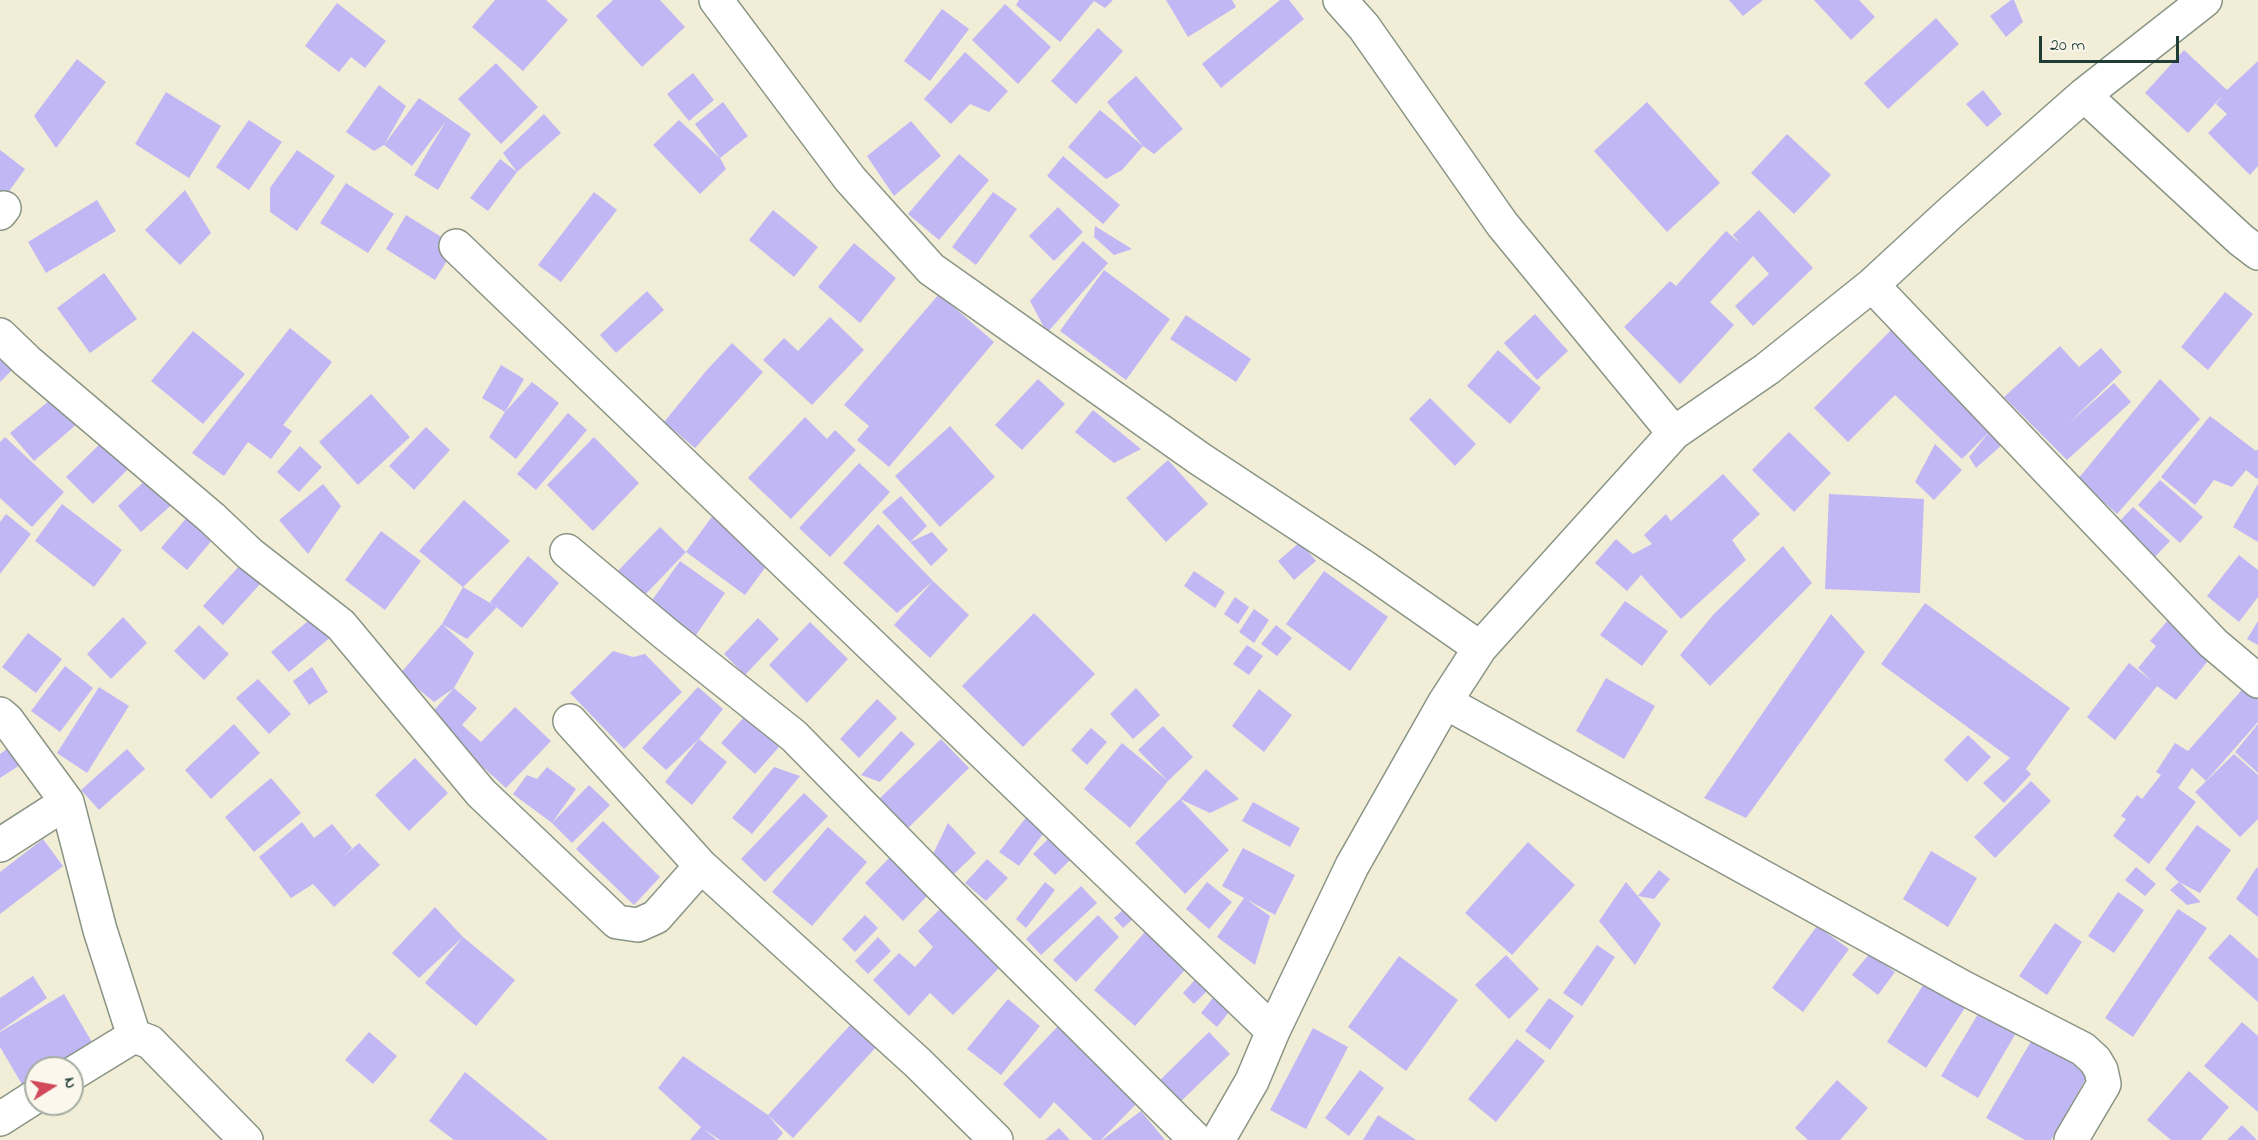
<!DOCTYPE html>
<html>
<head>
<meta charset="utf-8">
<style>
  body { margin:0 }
  #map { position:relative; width:2258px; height:1140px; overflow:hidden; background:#f2edd6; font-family:"Indie Flower",sans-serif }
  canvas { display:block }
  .north { position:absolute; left:24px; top:1056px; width:60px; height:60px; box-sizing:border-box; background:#fbf7ec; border:2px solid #a3ada2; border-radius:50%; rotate:79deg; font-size:16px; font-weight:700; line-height:24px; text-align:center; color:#1f3d34 }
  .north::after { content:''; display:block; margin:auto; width:21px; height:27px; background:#d1495b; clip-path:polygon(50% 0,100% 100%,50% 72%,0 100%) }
  .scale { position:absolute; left:2039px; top:36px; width:140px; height:27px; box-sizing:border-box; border:3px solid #1f3d34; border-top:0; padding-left:8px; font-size:18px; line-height:21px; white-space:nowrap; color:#1f3d34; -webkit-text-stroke:4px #fbf7ec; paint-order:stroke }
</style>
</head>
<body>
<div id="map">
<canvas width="2258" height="1140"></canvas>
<div class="north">N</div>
<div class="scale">20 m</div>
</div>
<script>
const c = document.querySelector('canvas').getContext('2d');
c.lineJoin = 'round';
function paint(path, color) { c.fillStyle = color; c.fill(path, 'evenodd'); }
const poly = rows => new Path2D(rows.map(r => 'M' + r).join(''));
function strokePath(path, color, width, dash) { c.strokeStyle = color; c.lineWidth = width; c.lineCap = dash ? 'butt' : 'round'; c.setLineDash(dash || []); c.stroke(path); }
const building = poly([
  [495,0,546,0,568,20,523,71,472,27],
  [613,0,660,0,685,27,642,67,596,16],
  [1019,0,1113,0,1105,8,1094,1,1060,42,1016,5],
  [1166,0,1232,0,1236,7,1188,37],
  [1280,0,1289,0,1304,19,1221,88,1202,64],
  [1729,0,1763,0,1743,16],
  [1814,0,1859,0,1875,17,1851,40],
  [2011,0,2014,0,2023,22,2006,37,1990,16],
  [337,3,386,41,365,68,351,57,339,72,305,46],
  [1005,4,1051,47,1018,84,972,40],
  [942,9,969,29,930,81,904,61],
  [1936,18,1959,44,1888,109,1864,83],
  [1098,28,1123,51,1076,104,1051,81],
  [2184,50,2227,90,2258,61,2258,166,2250,175,2208,133,2227,114,2216,104,2224,94,2188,133,2145,93],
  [965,52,1008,91,989,112,970,104,951,124,924,99],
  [77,59,106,82,56,148,34,116],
  [496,63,538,107,501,144,458,99],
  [693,73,714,100,689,121,667,94],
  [1136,76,1183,129,1154,154,1143,146,1107,102],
  [379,85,406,106,384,145,374,151,346,132],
  [1983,90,2002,114,1987,127,1966,104],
  [166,92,221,126,189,178,135,144],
  [419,98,471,134,438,190,414,175,446,121,412,166,384,145],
  [723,102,748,136,720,158,695,124],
  [1647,102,1720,183,1667,232,1594,151],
  [1100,110,1143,146,1122,170,1106,179,1068,147],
  [544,114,561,133,517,172,503,153],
  [249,120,282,142,249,190,216,167],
  [679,120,720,158,726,169,700,194,653,145],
  [911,121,941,156,894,196,867,156],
  [1787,134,1831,175,1794,214,1751,173],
  [0,150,25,169,0,204],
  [297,150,335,176,297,231,270,212,270,188],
  [959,154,989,180,939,240,908,214],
  [1063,156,1120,205,1103,224,1047,176],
  [500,159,517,172,488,211,470,198],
  [346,183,394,214,368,253,320,223],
  [185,190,211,233,180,265,145,230],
  [594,192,617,210,561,282,538,265],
  [993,192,1017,209,976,265,952,247],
  [97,200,116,231,46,273,28,242],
  [1058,207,1083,232,1054,261,1029,236],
  [773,210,818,247,794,277,749,240],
  [1759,210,1813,268,1753,326,1735,306,1769,274,1753,256,1710,302,1734,325,1680,384,1624,327,1670,281,1676,286,1726,231,1741,244,1733,235],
  [406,215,456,246,435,280,386,249],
  [1095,226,1132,249,1114,255,1094,237],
  [1083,241,1108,263,1047,333,1030,301],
  [854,243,896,278,860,323,818,287],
  [1104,270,1170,319,1126,380,1060,331],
  [104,273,137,319,90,353,57,308],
  [647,291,664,310,616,353,600,335],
  [2225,292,2253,314,2208,370,2181,347],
  [939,294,994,342,889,467,857,440,869,426,844,405],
  [1535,314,1568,351,1537,380,1504,343],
  [1186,315,1251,359,1236,382,1170,339],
  [830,317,864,350,812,405,763,360,784,338,798,351],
  [290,328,332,362,283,425,292,431,271,459,248,442,224,476,192,453],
  [1891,330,1989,432,1962,459,1895,395,1848,442,1814,408],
  [193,331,245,374,203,424,151,381],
  [732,343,763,372,695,448,664,422,706,371],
  [2060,346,2079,367,2101,348,2122,372,2068,424,2114,383,2131,402,2067,460,2004,397],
  [1498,350,1541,388,1510,424,1467,386],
  [0,357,13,369,0,382],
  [501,365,524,379,505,412,482,398],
  [1038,379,1065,404,1022,450,995,425],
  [2160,379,2200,419,2117,514,2078,479],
  [532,382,559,403,516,459,489,437,505,412],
  [371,394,410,437,358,485,319,442],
  [55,396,77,424,34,461,10,433],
  [1430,398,1476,444,1455,466,1409,419],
  [1093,410,1141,449,1114,463,1075,432],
  [568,413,587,430,536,490,517,474],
  [2210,416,2256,451,2258,449,2258,477,2257,479,2246,470,2232,487,2214,480,2195,505,2161,477],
  [805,417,827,439,835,430,856,450,791,519,748,478],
  [950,426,995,477,940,527,895,476],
  [426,427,450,450,414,490,389,466],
  [1789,432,1831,473,1794,512,1752,470],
  [1989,432,2003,444,1976,468,1969,457],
  [5,437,64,492,32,527,0,498,0,442],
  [594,437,639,483,593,531,547,485],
  [104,440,130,467,93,504,66,477],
  [1935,444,1962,470,1934,500,1915,482],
  [300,446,322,467,299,492,277,472],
  [1168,460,1208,504,1166,542,1126,498],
  [859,463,890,492,830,557,799,528],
  [152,474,176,501,141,532,118,506],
  [1723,474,1760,514,1732,540,1746,560,1681,619,1641,575,1627,591,1595,563,1616,539,1633,554,1652,544,1644,535,1666,514,1671,521],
  [2160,480,2203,517,2180,543,2138,505],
  [323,484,341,506,308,554,279,520],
  [2258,484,2258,542,2233,527],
  [1829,494,1924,499,1920,593,1825,589],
  [901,496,927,526,910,542,882,512],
  [464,500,510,541,463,587,419,551],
  [62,504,122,550,94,587,35,541],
  [2133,507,2170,541,2154,558,2117,524],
  [193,510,219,532,187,570,161,548],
  [6,514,31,534,0,574,0,522],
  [714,514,773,557,745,595,686,552],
  [878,524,933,581,897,613,843,563],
  [660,527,686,552,641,599,615,574],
  [381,531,421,561,385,610,345,580],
  [932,532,948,550,931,566,910,542],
  [1300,542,1316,561,1294,580,1278,561],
  [1783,546,1812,583,1710,686,1680,655,1713,615],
  [250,554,270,573,223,625,203,606],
  [2239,555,2258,570,2258,597,2239,622,2207,596],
  [528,556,559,583,522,628,490,602],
  [680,561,725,593,696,635,650,603],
  [1194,571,1225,592,1215,608,1184,586],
  [1324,571,1388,617,1350,671,1286,624],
  [933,581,969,615,930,658,894,625],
  [463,587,497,607,467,639,442,624],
  [1235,597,1249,607,1238,624,1224,614],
  [1625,601,1668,631,1642,666,1600,635],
  [1925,603,2070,708,2026,769,2031,774,2004,803,1983,783,2010,758,1881,664],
  [1254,609,1269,620,1254,643,1239,632],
  [1034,613,1095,674,1023,747,962,686],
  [1831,614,1865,652,1746,818,1704,798],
  [314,616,332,636,289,672,271,652],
  [123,617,147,643,111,679,87,654],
  [758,618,779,639,745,675,724,654],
  [2168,620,2212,656,2176,700,2157,686,2115,740,2087,717,2129,663,2153,682,2138,668,2156,646,2150,641],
  [2258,621,2258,645,2247,639],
  [810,622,848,659,807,703,769,665],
  [442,624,474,653,454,688,434,702,400,674],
  [199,625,229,654,204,680,174,651],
  [1276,625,1292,638,1277,656,1261,644],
  [28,633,62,659,36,693,2,667],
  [1247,645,1263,656,1249,675,1233,664],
  [613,651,633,657,645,654,682,692,624,749,570,693],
  [65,666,93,688,60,732,31,711],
  [312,667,328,692,309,705,293,681],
  [1606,678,1655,706,1624,759,1576,731],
  [258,679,291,714,269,734,236,698],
  [2247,684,2258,693,2258,722,2206,781,2192,768,2178,788,2196,802,2149,864,2113,836,2126,819,2121,816,2137,795,2142,799,2161,775,2156,772,2175,743,2188,751],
  [99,687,129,706,87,773,57,753],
  [698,687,723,709,699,739,666,770,642,748],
  [454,688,477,708,462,725,481,742,515,707,551,741,506,788,428,717],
  [1136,688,1160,715,1133,739,1110,714],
  [1259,689,1292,715,1264,752,1232,726],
  [877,699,897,718,859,758,840,739],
  [745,716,779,747,755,774,721,743],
  [234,724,260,753,211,799,185,770],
  [2258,724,2258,773,2235,752],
  [1163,726,1193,757,1168,781,1138,750],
  [1091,728,1107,742,1087,765,1071,750],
  [901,731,915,744,880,782,861,775],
  [1968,735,1991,757,1967,782,1944,760],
  [699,739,727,762,692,805,665,782],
  [941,739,969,768,903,833,874,804],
  [1122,743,1168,781,1130,828,1084,789],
  [11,746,28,760,0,778,0,754],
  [127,749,145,769,99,810,81,790],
  [2234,754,2258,775,2258,819,2240,837,2195,792],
  [415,758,448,793,409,831,375,795],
  [547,767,576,789,552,823,513,794,527,775,537,779],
  [774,767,800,776,752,834,732,818],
  [1206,769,1239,799,1210,813,1180,799],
  [271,778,301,813,254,852,225,817],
  [2031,781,2051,801,1995,858,1974,837],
  [589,785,610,805,572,843,552,823],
  [804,793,828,816,765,882,741,859],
  [1180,799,1229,850,1185,894,1135,843],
  [1253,802,1300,828,1290,847,1242,821],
  [1028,815,1046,830,1019,866,999,852],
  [603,821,660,877,634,905,576,849],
  [302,822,314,838,332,824,352,848,343,857,359,843,380,865,334,907,313,884,291,898,259,857],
  [948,823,976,853,952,876,933,854],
  [2197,825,2231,850,2200,893,2179,882,2165,869],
  [828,827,867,862,812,926,772,892],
  [1052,835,1073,857,1055,875,1033,854],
  [43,839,63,866,0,914,0,872],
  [1528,842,1575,885,1512,955,1465,913],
  [1243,848,1295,875,1275,915,1246,899,1270,916,1255,965,1217,937,1244,898,1222,886],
  [1931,851,1977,878,1948,927,1903,899],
  [891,856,929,894,903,921,865,883],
  [987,859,1008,878,986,901,965,883],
  [2136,867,2156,884,2145,896,2125,880],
  [2257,867,2258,869,2258,917,2236,899],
  [1659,870,1670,879,1654,899,1638,896],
  [1045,882,1055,890,1026,928,1016,919],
  [1207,882,1232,902,1209,929,1186,909],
  [1626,882,1661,924,1635,965,1599,921],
  [2179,882,2201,902,2187,905,2170,890],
  [1081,886,1097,903,1041,955,1026,939],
  [2118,892,2144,910,2114,953,2088,936],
  [945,904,1003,964,953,1015,930,993,909,1016,873,980,899,953,915,967,933,947,918,931],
  [435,907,463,937,419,978,392,953],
  [1125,908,1137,915,1123,928,1114,918],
  [2178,909,2207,928,2133,1037,2105,1018],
  [865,915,878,928,855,952,842,939],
  [1098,915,1119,937,1076,982,1053,960],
  [2055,923,2082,942,2047,995,2019,976],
  [1151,925,1192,962,1135,1026,1094,990],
  [1817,926,1849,949,1803,1012,1772,988],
  [2230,934,2258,959,2258,1002,2208,958],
  [463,937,515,980,476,1026,425,983],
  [878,937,891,951,868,974,855,961],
  [1597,945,1615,957,1582,1006,1563,993],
  [1870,953,1895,972,1878,995,1852,975],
  [1506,955,1539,989,1509,1019,1475,985],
  [1399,956,1458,1000,1406,1071,1348,1027],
  [1200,974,1212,986,1194,1004,1183,993],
  [33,976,47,998,0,1031,0,998],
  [1927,979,1966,1006,1926,1068,1887,1042],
  [64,994,93,1044,52,1068,36,1068,36,1078,23,1086,0,1047,0,1032],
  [1216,994,1233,1007,1217,1027,1201,1013],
  [1549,998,1574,1016,1550,1050,1525,1031],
  [1008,999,1040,1026,1001,1075,967,1049],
  [1984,1004,2020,1026,1978,1098,1941,1076],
  [2242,1022,2258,1036,2258,1112,2204,1066],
  [852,1023,877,1046,793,1138,768,1115],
  [1059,1025,1139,1101,1101,1140,1093,1140,1054,1102,1040,1119,1003,1084],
  [1313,1028,1348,1047,1306,1129,1270,1110],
  [369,1032,397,1056,373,1084,345,1060],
  [1209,1032,1230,1054,1177,1105,1156,1084],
  [2036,1033,2093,1066,2051,1140,2025,1140,1986,1118],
  [1517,1039,1545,1061,1496,1122,1468,1099],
  [683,1056,768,1115,783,1133,777,1140,720,1140,703,1129,717,1140,690,1140,701,1127,658,1088],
  [1360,1070,1384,1088,1349,1136,1325,1118],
  [2189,1071,2229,1107,2201,1140,2171,1140,2147,1120],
  [465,1072,548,1140,454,1140,429,1121],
  [1837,1080,1868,1108,1840,1140,1808,1140,1795,1128],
  [1141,1111,1165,1140,1102,1140],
  [1378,1115,1416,1140,1363,1140],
  [2242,1125,2257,1140,2227,1140],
  [1059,1128,1070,1140,1045,1140]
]);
const street = poly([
  [716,0,850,179,931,269,1200,459,1364,567,1480,648],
  [1340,0,1364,27,1502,224,1674,433],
  [2084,95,2241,240,2258,253],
  [0,213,4,208],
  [456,246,1273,1031],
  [1872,285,2213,643,2258,681],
  [0,335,27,361,212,518,250,554,341,625,481,793,617,922,638,925,656,917,701,866],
  [567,551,666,634,794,736,944,889,1196,1140],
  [1445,702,1964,988,2083,1049,2095,1060,2101,1070,2104,1084,2071,1140],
  [0,714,7,720,67,802,100,930,134,1036],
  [570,721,701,866,918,1063,996,1140],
  [0,845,67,802],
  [72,1074,134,1036,150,1042,246,1140],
  [0,1119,36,1096],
  [1218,1140,1252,1081,1273,1031,1352,866,1445,702,1480,648,1674,433,1767,369,1872,285,1949,214,2084,95,2205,0]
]);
paint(building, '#c2b7f5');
strokePath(street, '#889585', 36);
strokePath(street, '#fff', 33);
</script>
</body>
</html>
